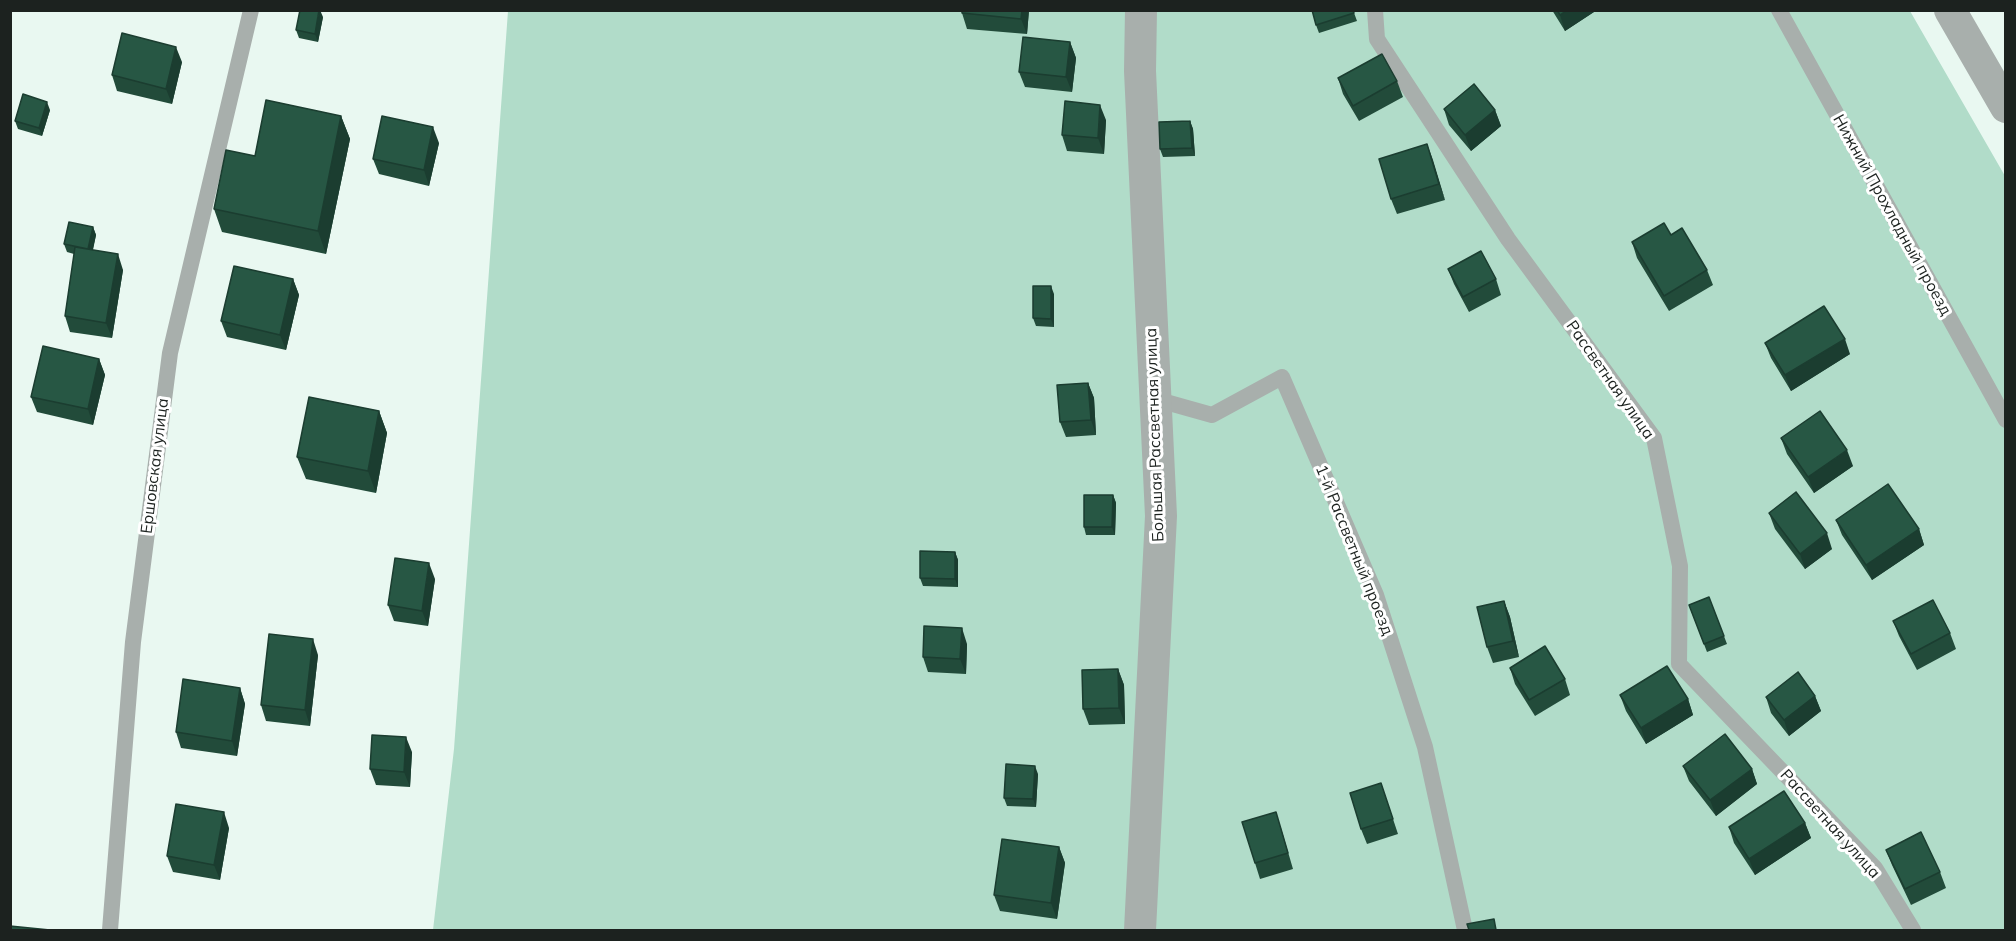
<!DOCTYPE html>
<html>
<head>
<meta charset="utf-8">
<style>
  body { margin:0 }
  #map { position:relative; width:2016px; height:941px; overflow:hidden; background:#e9f8f1; font-family:Mulish,sans-serif }
  canvas { display:block }
  .frame { position:absolute; inset:0; border:12px solid #1c221f; pointer-events:none }
</style>
</head>
<body>
<div id="map">
<canvas width="2016" height="941"></canvas>
<div class="frame"></div>
</div>
<script>
const c = document.querySelector('canvas').getContext('2d');
c.lineJoin = 'round';
function paint(path, color) { c.fillStyle = color; c.fill(path, 'evenodd'); }
const poly = rows => new Path2D(rows.map(r => 'M' + r).join(''));
function strokePath(path, color, width, dash) { c.strokeStyle = color; c.lineWidth = width; c.lineCap = dash ? 'butt' : 'round'; c.setLineDash(dash || []); c.stroke(path); }
function label(font, color, halo, rows, align = 'center') {
  c.font = font + ' Mulish,sans-serif'; c.lineWidth = 6; c.setLineDash([]); c.textBaseline = 'middle'; c.strokeStyle = halo; c.fillStyle = color; for (const [text, x, y, turn = 0] of rows) {
    c.save(); c.translate(x, y); c.rotate((+turn || 0) * Math.PI / 180); c.textAlign = isNaN(turn) ? turn : align; if (halo) c.strokeText(text, 0, 0); c.fillText(text, 0, 0); c.restore();
  }
}
const green = poly([
  [508,11,1910,11,2005,176,2005,930,433,930,454,749]
]);
const lane = poly([
  [1375,10,1377,39,1508,239,1654,438,1680,566,1679,664,1875,868,1913,930],
  [1779,10,2006,420],
  [1155,399,1212,415,1282,377,1376,595,1425,747,1465,930],
  [110,930,133,642,170,353,251,10]
]);
const street = poly([
  [1950,10,2006,107],
  [1140,930,1161,516,1140,71,1141,10]
]);
const wall = poly([
  [1029,10,1027,34,967,29,962,13],
  [1353,10,1357,21,1319,33,1316,25],
  [1552,10,1597,10,1565,31],
  [323,17,318,42,299,38,296,30],
  [1070,42,1076,58,1072,92,1025,87,1019,72],
  [182,62,172,104,117,91,112,75],
  [1338,78,1397,81,1403,97,1359,121,1343,94],
  [1444,109,1495,110,1501,126,1471,151,1449,125],
  [50,110,42,136,18,129,15,121],
  [341,116,350,139,326,254,222,232,214,209,255,156],
  [1106,120,1104,154,1067,151,1062,135],
  [1190,121,1193,129,1195,156,1163,157,1160,149],
  [439,143,429,186,379,174,373,159],
  [1427,144,1445,200,1397,214,1391,199],
  [93,227,96,235,93,250,123,270,112,338,70,332,65,316,74,254,67,252,64,244],
  [1632,242,1707,270,1713,285,1669,311,1637,258],
  [1448,269,1496,279,1501,295,1469,312,1454,284],
  [293,279,299,295,286,350,227,337,221,321],
  [1054,294,1054,327,1036,326,1033,318],
  [1765,343,1850,354,1791,391,1771,358],
  [99,359,105,375,93,425,37,412,31,397],
  [1088,383,1094,398,1096,435,1066,437,1060,422],
  [379,411,387,433,376,493,306,479,297,457],
  [1781,438,1853,466,1814,493,1787,454],
  [1113,495,1116,503,1115,535,1086,535,1084,527],
  [1769,513,1832,549,1805,569,1775,529],
  [1836,520,1919,529,1924,545,1872,580,1842,535],
  [955,552,958,560,958,587,923,586,920,578],
  [435,579,428,626,394,621,388,605],
  [1709,597,1727,644,1707,652,1689,605],
  [1504,601,1510,617,1519,657,1493,663,1487,647],
  [1893,621,1950,633,1956,649,1917,670,1899,636],
  [967,644,966,674,928,672,923,657],
  [318,655,310,726,266,721,261,705],
  [1510,668,1565,679,1570,695,1535,716,1515,684],
  [1118,669,1124,685,1125,724,1089,725,1083,709],
  [240,688,245,704,237,756,181,748,176,732],
  [1620,695,1688,699,1693,715,1646,744,1626,711],
  [1815,696,1821,711,1789,736,1771,713,1766,697],
  [412,752,410,787,376,785,370,769],
  [1683,766,1752,769,1757,784,1716,816,1689,781],
  [1038,774,1036,807,1007,806,1004,798],
  [1381,783,1398,834,1367,844,1361,829],
  [1805,823,1811,838,1755,875,1734,843,1729,827],
  [229,828,220,880,173,872,167,856],
  [1281,828,1293,869,1260,879,1255,863],
  [1059,847,1065,863,1057,919,1000,911,994,895],
  [1886,850,1940,872,1946,888,1911,905,1892,865]
]);
const shadedWall = poly([
  [319,10,320,10,323,17,318,42,315,34],
  [1022,10,1029,10,1027,34,1021,19],
  [1567,10,1597,10,1565,31,1560,15],
  [1070,42,1076,58,1072,92,1066,77],
  [176,47,182,62,172,104,166,89],
  [47,102,50,110,42,136,39,128],
  [1100,105,1106,120,1104,154,1098,138],
  [1495,110,1501,126,1471,151,1465,135],
  [341,116,350,139,326,254,318,231],
  [1190,121,1193,129,1195,156,1192,148],
  [433,127,439,143,429,186,424,170],
  [1427,144,1433,160,1445,200,1439,184],
  [93,227,96,235,91,257,88,249],
  [118,254,123,270,112,338,106,323],
  [293,279,299,295,286,350,280,335],
  [1051,286,1054,294,1054,327,1051,319],
  [1845,339,1850,354,1791,391,1785,375],
  [99,359,105,375,93,425,88,409],
  [1088,383,1094,398,1096,435,1091,420],
  [379,411,387,433,376,493,368,471],
  [1847,450,1853,466,1814,493,1808,477],
  [1113,495,1116,503,1115,535,1112,527],
  [1919,529,1924,545,1872,580,1866,565],
  [1827,533,1832,549,1805,569,1800,554],
  [955,552,958,560,958,587,955,579],
  [429,563,435,579,428,626,422,611],
  [1504,601,1510,617,1519,657,1513,641],
  [962,628,967,644,966,674,960,659],
  [313,639,318,655,310,726,305,710],
  [1118,669,1124,685,1125,724,1119,708],
  [240,688,245,704,237,756,232,741],
  [1815,696,1821,711,1789,736,1784,720],
  [1688,699,1693,715,1646,744,1641,728],
  [406,737,412,752,410,787,404,772],
  [1035,766,1038,774,1036,807,1033,799],
  [1752,769,1757,784,1716,816,1710,800],
  [224,812,229,828,220,880,214,865],
  [1805,823,1811,838,1755,875,1749,859],
  [1059,847,1065,863,1057,919,1051,903]
]);
const building = poly([
  [300,10,319,10,315,34,296,30,300,10],
  [962,10,1022,10,1021,19,962,13,962,10],
  [1312,10,1353,10,1354,13,1316,25,1312,10],
  [1557,10,1567,10,1560,15,1557,10],
  [122,33,176,47,166,89,112,75,122,33],
  [1023,37,1070,42,1066,77,1019,72,1023,37],
  [1382,54,1397,81,1353,106,1338,78,1382,54],
  [1474,84,1495,110,1465,135,1444,109,1474,84],
  [23,94,47,102,39,128,15,121,23,94],
  [266,100,341,116,318,231,214,209,226,150,255,156,266,100],
  [1065,101,1100,105,1098,138,1062,135,1065,101],
  [382,116,433,127,424,170,373,159,382,116],
  [1190,121,1192,148,1160,149,1159,122,1190,121],
  [1427,144,1439,184,1391,199,1379,159,1427,144],
  [69,222,93,227,88,249,64,244,69,222],
  [1664,223,1671,235,1682,228,1707,270,1664,296,1632,242,1664,223],
  [75,247,118,254,106,323,65,316,75,247],
  [1481,251,1496,279,1463,297,1448,269,1481,251],
  [234,266,293,279,280,335,221,321,234,266],
  [1033,286,1051,286,1051,319,1033,318,1033,286],
  [1824,306,1845,339,1785,375,1765,343,1824,306],
  [43,346,99,359,88,409,31,397,43,346],
  [1088,383,1091,420,1060,422,1057,385,1088,383],
  [309,397,379,411,368,471,297,457,309,397],
  [1820,411,1847,450,1808,477,1781,438,1820,411],
  [1888,484,1919,529,1866,565,1836,520,1888,484],
  [1796,492,1827,533,1800,554,1769,513,1796,492],
  [1084,495,1113,495,1112,527,1084,527,1084,495],
  [920,551,955,552,955,579,920,578,920,551],
  [395,558,429,563,422,611,388,605,395,558],
  [1709,597,1724,636,1704,644,1689,605,1709,597],
  [1933,600,1950,633,1911,654,1893,621,1933,600],
  [1504,601,1513,641,1487,647,1477,607,1504,601],
  [924,626,962,628,960,659,923,657,924,626],
  [269,634,313,639,305,710,261,705,269,634],
  [1545,646,1565,679,1529,700,1510,668,1545,646],
  [1667,666,1688,699,1641,728,1620,695,1667,666],
  [1118,669,1119,708,1083,709,1082,670,1118,669],
  [1798,672,1815,696,1784,720,1766,697,1798,672],
  [183,679,240,688,232,741,176,732,183,679],
  [1725,734,1752,769,1710,800,1683,766,1725,734],
  [372,735,406,737,404,772,370,769,372,735],
  [1006,764,1035,766,1033,799,1004,798,1006,764],
  [1381,783,1393,819,1361,829,1350,793,1381,783],
  [1784,791,1805,823,1749,859,1729,827,1784,791],
  [176,804,224,812,214,865,167,856,176,804],
  [1276,812,1288,853,1255,863,1242,822,1276,812],
  [1921,832,1940,872,1905,889,1886,850,1921,832],
  [1002,839,1059,847,1051,903,994,895,1002,839],
  [1494,919,1496,930,1469,930,1467,924,1494,919],
  [10,926,50,930,10,930,10,926]
]);
const streetNames = [
  ["Нижний Прохладный проезд",1892,215,61],
  ["Рассветная улица",1610,380,55],
  ["Большая Рассветная улица",1155,435,-92],
  ["Ершовская улица",155,466,-83],
  ["1-й Рассветный проезд",1354,550,68],
  ["Рассветная улица",1830,824,48]
];
paint(green, '#b1dcc9');
strokePath(lane, '#a8afac', 16);
strokePath(street, '#a8afac', 32);
paint(wall, '#224b3a');
paint(shadedWall, '#1b3d30');
paint(building, '#275744');
strokePath(building, '#1b3d30', 1.5);
label('16px', '#1c221f', '#fff', streetNames);
</script>
</body>
</html>
